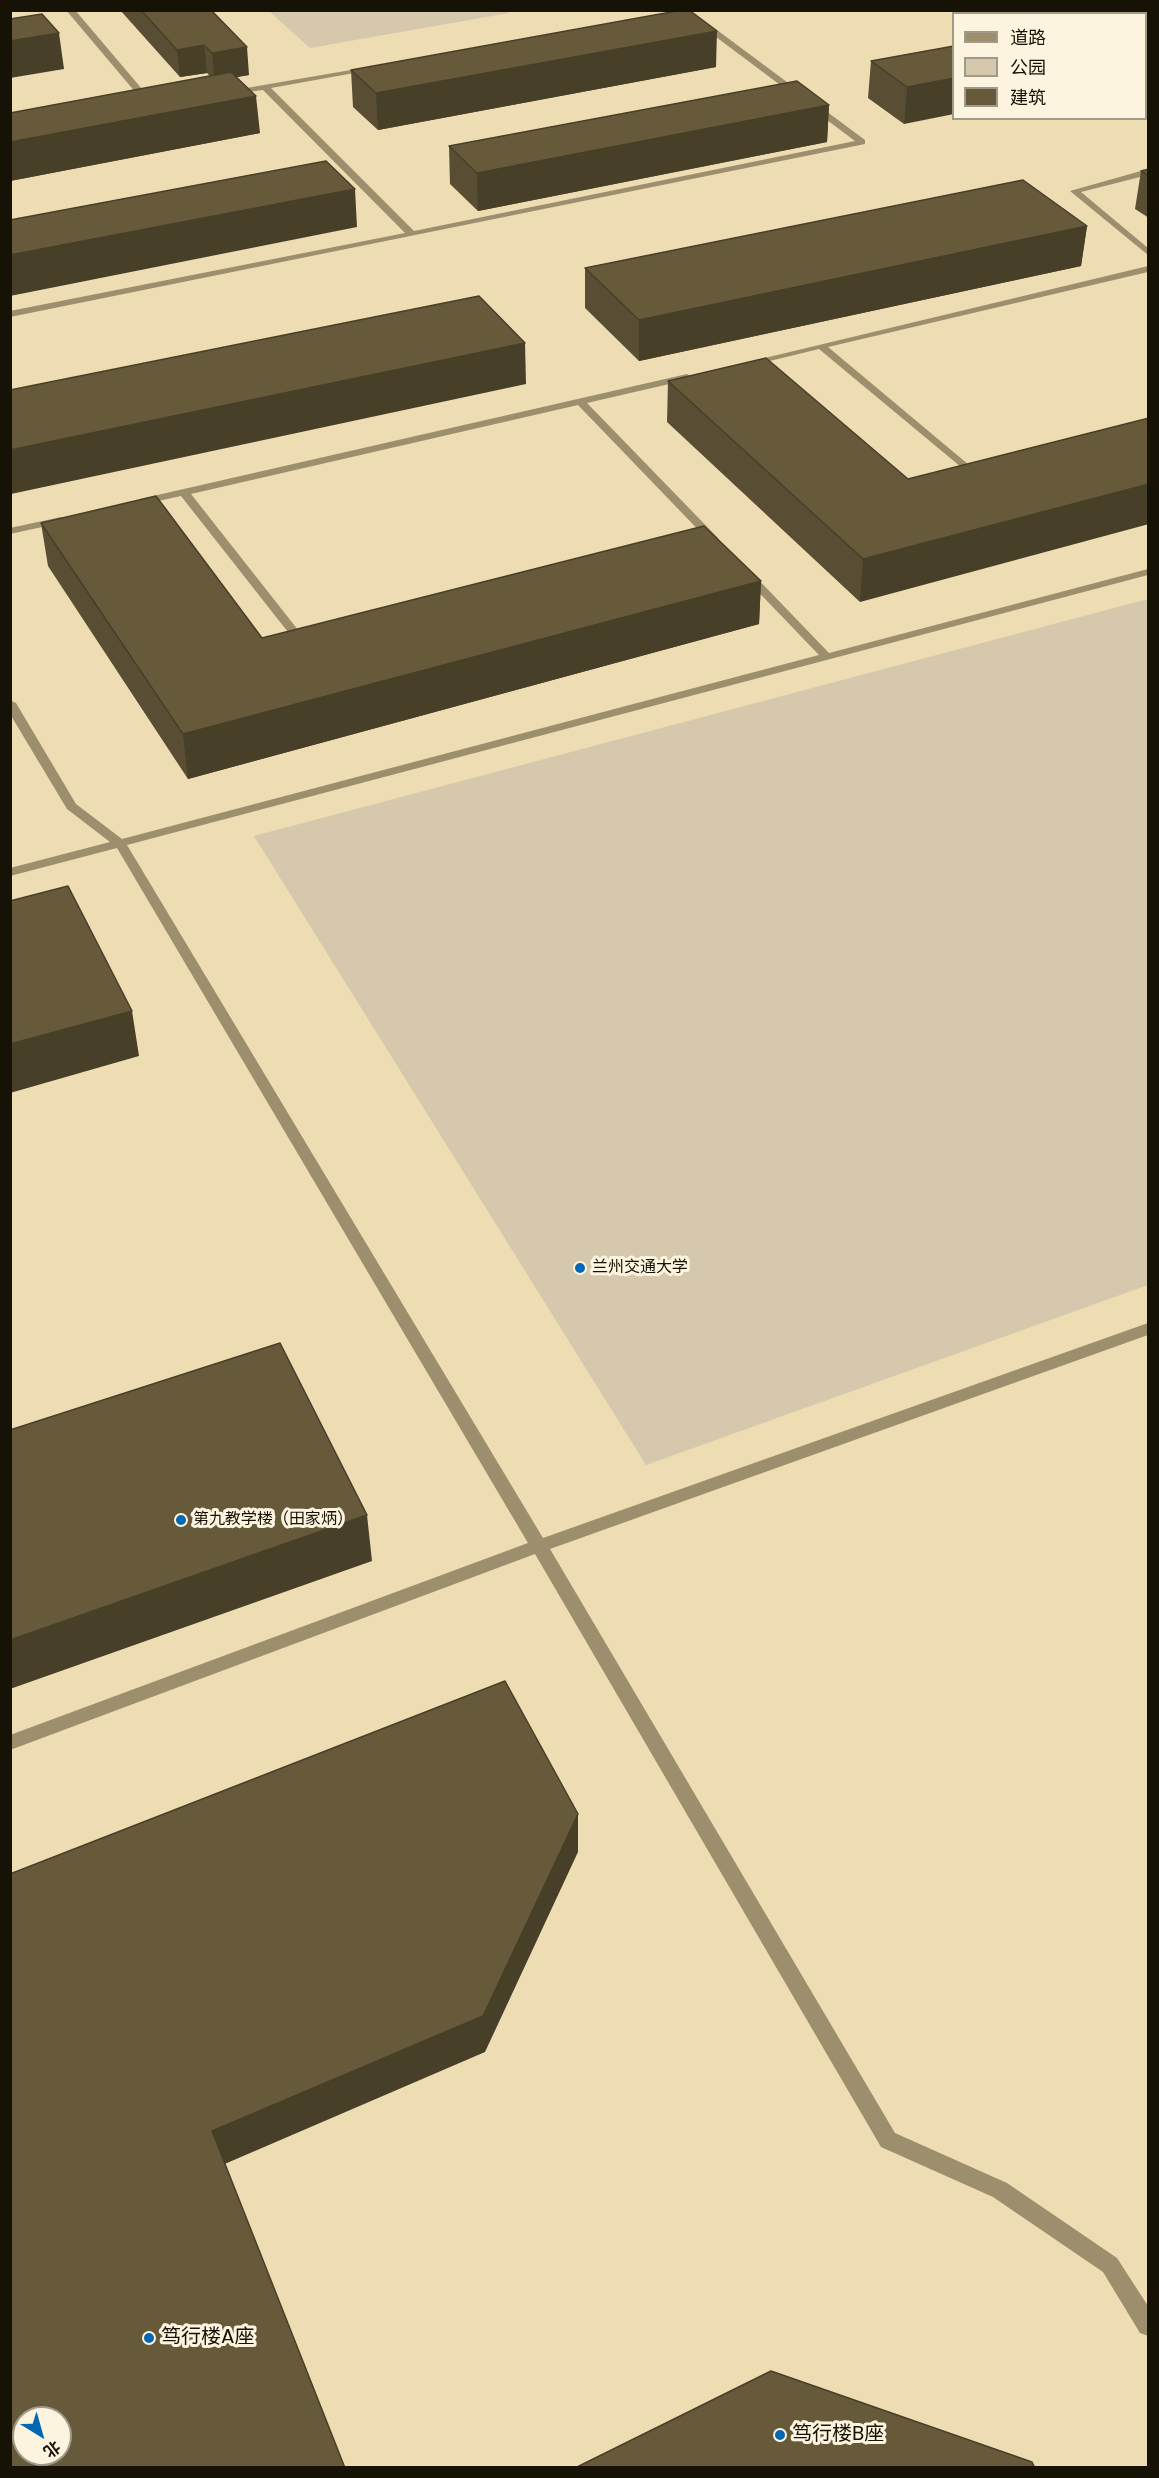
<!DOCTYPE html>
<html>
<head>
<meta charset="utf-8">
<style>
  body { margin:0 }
  #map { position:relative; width:1159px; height:2478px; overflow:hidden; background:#f5e6c4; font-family:Poppins,"Noto Sans SC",sans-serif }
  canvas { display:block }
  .frame { position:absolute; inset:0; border:12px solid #171206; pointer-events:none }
  .legend { position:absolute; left:952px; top:12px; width:195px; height:108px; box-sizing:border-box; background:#fdf4df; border:2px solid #a19a88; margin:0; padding:8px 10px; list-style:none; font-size:18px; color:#171206 }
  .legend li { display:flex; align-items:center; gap:12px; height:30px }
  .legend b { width:30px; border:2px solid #a19a88 }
  .north { position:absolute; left:12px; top:2406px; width:60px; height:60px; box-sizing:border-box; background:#fdf4df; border:2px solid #a19a88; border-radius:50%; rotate:143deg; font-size:16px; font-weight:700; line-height:24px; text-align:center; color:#171206 }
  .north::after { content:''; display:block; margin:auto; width:21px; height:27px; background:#0367b3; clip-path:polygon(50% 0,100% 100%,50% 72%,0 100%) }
</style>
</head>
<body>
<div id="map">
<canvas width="1159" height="2478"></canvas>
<div class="frame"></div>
<ul class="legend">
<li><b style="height:8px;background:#9d8f6d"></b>道路</li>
<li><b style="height:16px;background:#d5c8ac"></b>公园</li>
<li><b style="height:16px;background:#675a3b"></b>建筑</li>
</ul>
<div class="north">北</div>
</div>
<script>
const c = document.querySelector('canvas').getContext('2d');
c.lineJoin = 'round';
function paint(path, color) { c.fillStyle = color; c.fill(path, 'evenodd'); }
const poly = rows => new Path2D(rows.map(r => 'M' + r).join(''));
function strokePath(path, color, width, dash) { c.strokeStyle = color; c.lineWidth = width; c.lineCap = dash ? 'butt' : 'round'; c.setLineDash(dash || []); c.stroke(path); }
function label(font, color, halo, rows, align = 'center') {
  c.font = font + ' Poppins,"Noto Sans SC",sans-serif'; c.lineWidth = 6; c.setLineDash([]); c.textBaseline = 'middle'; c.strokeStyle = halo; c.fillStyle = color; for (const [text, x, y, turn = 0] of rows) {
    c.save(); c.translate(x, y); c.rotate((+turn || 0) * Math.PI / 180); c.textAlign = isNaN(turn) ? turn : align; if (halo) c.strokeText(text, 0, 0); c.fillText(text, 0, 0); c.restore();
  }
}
const built = poly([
  [11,11,1148,11,1148,2467,11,2467],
  [954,14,1146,14,1146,118,954,118],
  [24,2418,60,2418,60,2454,24,2454]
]);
const green = poly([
  [506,11,509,13,310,48,269,11],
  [1148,599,1148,1285,646,1465,254,836]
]);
const minor = poly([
  [66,10,75,10,153,102,153,106,147,106,66,10],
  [680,10,690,10,865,140,865,144,10,317,10,311,405,233,263,90,226,95,225,93,229,91,374,66,374,70,371,70,271,88,414,231,855,141,680,10],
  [1148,169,1148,175,1081,192,1148,248,1148,255,1070,191,1148,169],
  [1148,266,1148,272,828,347,975,470,979,469,984,472,973,477,819,349,749,366,744,363,1148,266],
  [687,374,692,377,691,379,587,403,718,538,719,540,714,543,710,542,578,405,191,494,302,635,312,635,312,639,308,640,295,641,181,496,140,505,135,502,140,499,687,374],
  [61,517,66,520,65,522,10,534,10,528,61,517],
  [1148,569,1148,575,127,845,543,1538,1148,1323,1148,1335,550,1549,895,2133,1007,2183,1117,2258,1148,2306,1148,2336,1140,2333,1103,2272,993,2197,881,2147,535,1554,10,1750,10,1735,528,1543,117,848,10,876,10,868,110,842,67,809,10,714,10,700,16,703,76,804,122,839,819,655,743,576,743,572,751,572,829,653,1148,569]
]);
const wall = poly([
  [120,10,211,10,249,75,236,77,260,133,10,181,10,113,210,76,207,73,180,77],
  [954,46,904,124,868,98,871,61],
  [716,67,378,130,353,107,351,70],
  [829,105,827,142,478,211,450,184,449,146],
  [1149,169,1149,218,1135,209,1141,171],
  [1087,226,1081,266,639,361,585,308,585,268],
  [668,381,908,479,860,602,667,422],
  [41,523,262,638,761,581,759,624,188,779,48,566]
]);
const shadedWall = poly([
  [717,31,716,67,378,130,376,93],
  [59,33,64,69,10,78,10,41],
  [1149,41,1149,77,1146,77,1146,42],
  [204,45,207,73,180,77,177,50],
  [247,47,249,75,215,81,212,53],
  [954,78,954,114,904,124,907,87],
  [256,96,260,133,10,181,10,142],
  [829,105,827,142,478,211,477,173],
  [355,189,357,227,10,296,10,255],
  [1087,226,1081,266,639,361,639,320],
  [525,343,526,384,11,494,10,450],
  [1149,484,1149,524,860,602,863,559],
  [761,581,759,624,188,779,183,734],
  [132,1011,139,1056,10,1093,10,1044],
  [367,1515,372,1561,10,1689,10,1640],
  [578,1814,578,1852,485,2052,220,2166,212,2131]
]);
const building = poly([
  [141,10,211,10,247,47,212,53,204,45,177,50,141,10],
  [682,10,689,10,717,31,376,93,351,70,682,10],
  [1149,10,1149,41,1146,42,1146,14,1130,14,1149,10],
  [42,14,59,33,10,41,10,19,42,14],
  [954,46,954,78,907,87,871,61,954,46],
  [231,72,256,96,10,142,10,113,231,72],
  [797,81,829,105,477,173,449,146,797,81],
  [326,161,355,189,10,255,10,220,326,161],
  [1149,169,1149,176,1141,171,1149,169],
  [1023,180,1087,226,639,320,585,268,1023,180],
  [479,296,525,343,10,450,10,390,479,296],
  [766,358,908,479,1149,418,1149,484,863,559,668,381,766,358],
  [156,496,262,638,704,526,761,581,183,734,41,523,156,496],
  [68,886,132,1011,10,1044,10,901,68,886],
  [280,1343,367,1515,10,1640,10,1430,280,1343],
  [505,1681,578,1814,483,2016,212,2131,345,2468,10,2468,10,1874,505,1681],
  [24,2418,60,2418,60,2454,24,2454,24,2418],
  [771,2371,1032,2462,1035,2468,575,2468,771,2371]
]);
const markers = [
  [580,1268,6,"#0367b3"],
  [181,1520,6,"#0367b3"],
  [149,2338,6,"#0367b3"],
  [780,2435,6,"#0367b3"]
];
const poiNames = [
  ["兰州交通大学",592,1268],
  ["第九教学楼（田家炳）",193,1520]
];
const nearPoinames = [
  ["笃行楼A座",161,2338],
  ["笃行楼B座",792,2435]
];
paint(built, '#eedcb2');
paint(green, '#d5c8ac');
paint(minor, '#9d8f6d');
paint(wall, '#594d33');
paint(shadedWall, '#483f29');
paint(building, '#675a3b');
strokePath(building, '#483f29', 1.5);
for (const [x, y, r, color] of markers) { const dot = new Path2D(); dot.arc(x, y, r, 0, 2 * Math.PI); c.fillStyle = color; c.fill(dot); strokePath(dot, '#fdf4df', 2); }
label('16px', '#171206', '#fdf4df', poiNames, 'left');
label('20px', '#171206', '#fdf4df', nearPoinames, 'left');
</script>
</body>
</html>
